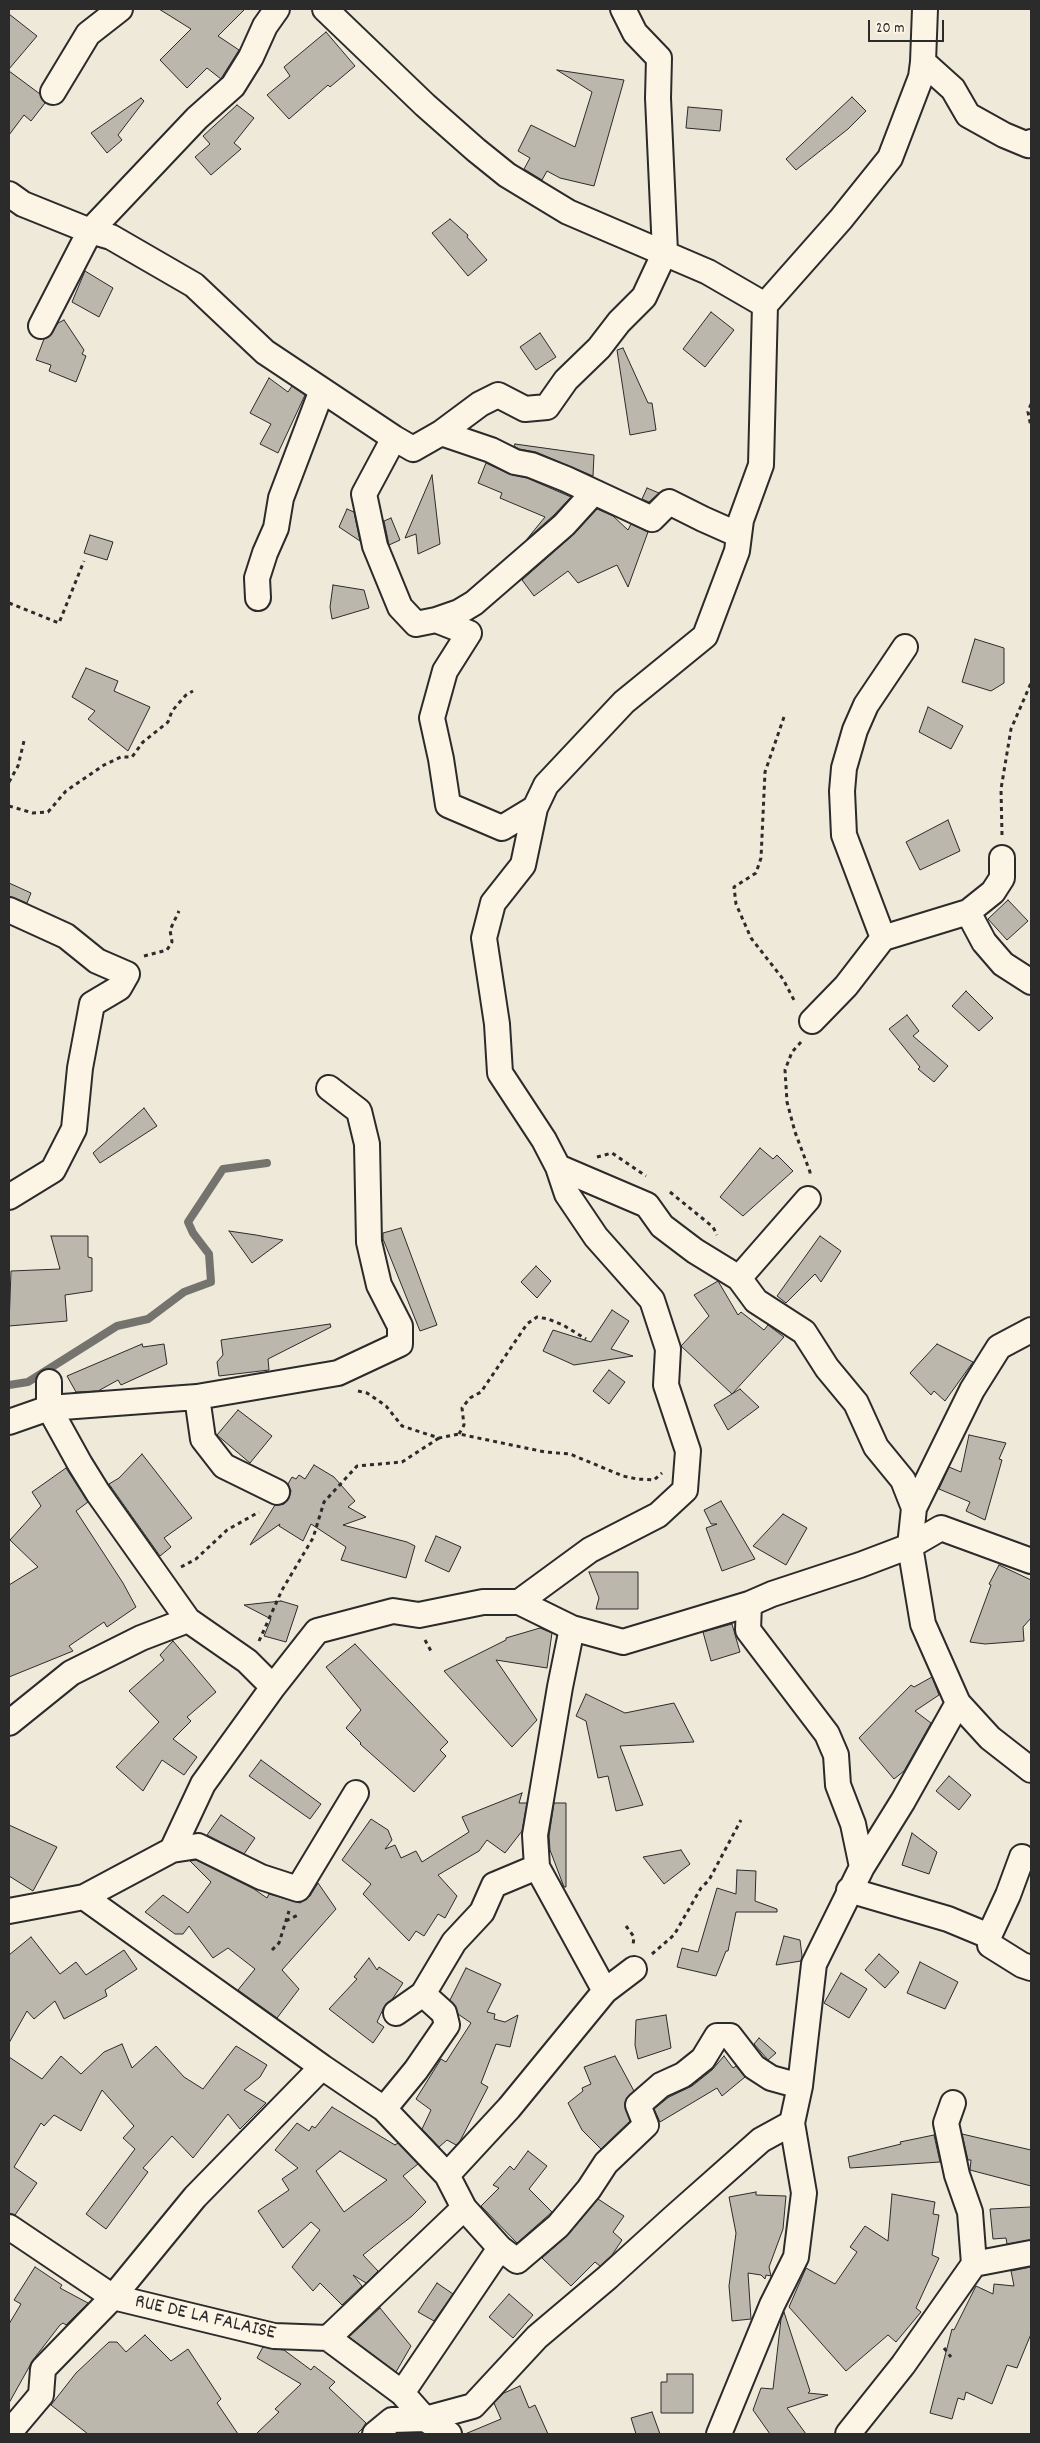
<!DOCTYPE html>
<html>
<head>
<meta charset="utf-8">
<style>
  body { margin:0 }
  #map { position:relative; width:1040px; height:2443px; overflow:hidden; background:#efe9da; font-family:Dekko,sans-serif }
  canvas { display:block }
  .frame { position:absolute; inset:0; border:10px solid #2b2b2b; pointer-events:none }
  .scale { position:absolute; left:868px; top:20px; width:76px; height:22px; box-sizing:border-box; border:2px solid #2b2b2b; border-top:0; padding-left:6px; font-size:15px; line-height:18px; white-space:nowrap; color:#2b2b2b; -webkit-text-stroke:4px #fcf5e5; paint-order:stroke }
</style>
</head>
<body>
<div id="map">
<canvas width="1040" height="2443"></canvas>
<div class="frame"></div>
<div class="scale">20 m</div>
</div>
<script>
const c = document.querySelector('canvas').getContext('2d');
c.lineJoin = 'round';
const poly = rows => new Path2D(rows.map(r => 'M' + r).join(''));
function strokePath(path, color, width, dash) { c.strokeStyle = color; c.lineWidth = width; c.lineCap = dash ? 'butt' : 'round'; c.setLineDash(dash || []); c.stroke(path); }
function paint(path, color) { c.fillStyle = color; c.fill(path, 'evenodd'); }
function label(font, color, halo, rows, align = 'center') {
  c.font = font + ' Dekko,sans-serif'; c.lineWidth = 5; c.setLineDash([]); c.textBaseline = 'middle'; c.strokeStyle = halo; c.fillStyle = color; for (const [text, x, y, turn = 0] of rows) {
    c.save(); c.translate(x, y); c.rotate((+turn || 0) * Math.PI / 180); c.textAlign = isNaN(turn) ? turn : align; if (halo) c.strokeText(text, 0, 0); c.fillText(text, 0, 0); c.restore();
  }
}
const stream = poly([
  [9,1385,28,1382,117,1326,148,1319,184,1292,211,1282,209,1254,193,1233,188,1222,223,1169,267,1163]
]);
const building = poly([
  [159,9,245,9,218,36,239,50,222,77,221,79,207,68,187,88,160,60,191,29,159,9],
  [9,14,37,36,9,69,9,14],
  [326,32,355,66,330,87,328,85,289,119,267,95,290,76,284,67,326,32],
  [557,70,624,80,594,186,560,178,547,171,542,180,524,169,530,158,518,151,531,125,575,147,592,92,557,70],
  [9,71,40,94,45,103,31,121,24,115,9,135,9,71],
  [852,97,866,111,848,129,796,170,786,159,852,97],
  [141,98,144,101,118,135,122,140,107,153,91,133,141,98],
  [237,105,254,118,234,143,241,149,211,175,195,157,210,144,203,136,237,105],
  [688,107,722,110,720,131,686,128,688,107],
  [450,219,468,235,467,237,487,260,468,276,432,233,450,219],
  [85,271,113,288,99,317,72,302,85,271],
  [711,312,734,330,705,367,683,349,711,312],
  [64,320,84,350,82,354,86,356,76,382,49,371,51,365,36,360,44,339,49,337,58,323,64,320],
  [540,333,556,357,536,370,520,347,540,333],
  [623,348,648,403,652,403,656,430,630,435,617,350,623,348],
  [269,378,288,392,292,386,305,395,278,453,260,444,271,424,250,413,269,378],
  [515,444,594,455,593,476,536,452,519,449,514,446,515,444],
  [486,463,509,474,527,478,571,497,554,515,527,539,545,517,500,498,502,493,478,483,486,463],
  [432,475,440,544,418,554,416,534,405,538,432,475],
  [647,488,659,493,649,502,642,499,647,488],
  [347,509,354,512,360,541,339,527,347,509],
  [597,509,613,516,628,530,631,524,648,532,628,587,617,565,578,583,568,571,534,596,522,580,573,535,597,509],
  [391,518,400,540,389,545,384,521,391,518],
  [90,535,113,542,107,560,84,553,90,535],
  [333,585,364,590,369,608,332,619,330,607,333,585],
  [975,639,1004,648,1004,683,991,691,962,682,975,639],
  [86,668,118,681,114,691,150,707,128,751,88,719,95,711,72,697,86,668],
  [928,707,963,726,951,749,919,732,928,707],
  [948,820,960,851,920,870,906,842,948,820],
  [9,883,31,893,27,903,9,896,9,883],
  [1008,900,1028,921,1007,940,988,919,1008,900],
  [966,991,993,1018,979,1031,952,1006,966,991],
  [907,1015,919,1031,913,1036,948,1066,934,1082,918,1069,920,1067,889,1029,907,1015],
  [144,1108,157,1126,100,1163,93,1153,144,1108],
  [760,1148,773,1159,777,1155,793,1171,743,1216,720,1197,760,1148],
  [401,1228,437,1325,420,1331,383,1239,383,1233,401,1228],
  [229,1231,256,1235,283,1240,252,1263,229,1231],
  [51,1236,88,1236,88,1257,92,1258,92,1291,65,1295,67,1321,9,1326,11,1271,60,1269,51,1236],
  [820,1236,841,1251,821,1282,815,1274,786,1303,777,1296,820,1236],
  [536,1266,551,1281,537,1298,521,1282,536,1266],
  [718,1281,738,1315,741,1312,764,1330,768,1325,784,1337,732,1394,681,1346,709,1316,694,1295,718,1281],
  [612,1310,629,1321,611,1349,633,1356,574,1365,543,1351,553,1330,591,1342,612,1310],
  [330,1324,331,1327,268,1359,269,1370,219,1376,217,1362,223,1355,221,1340,330,1324],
  [142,1344,143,1347,164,1344,167,1364,121,1385,118,1380,98,1391,76,1392,67,1376,142,1344],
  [937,1344,973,1362,945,1401,934,1391,931,1395,910,1373,937,1344],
  [609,1370,625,1382,609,1404,593,1391,609,1370],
  [740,1389,759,1407,728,1430,714,1405,740,1389],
  [238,1410,272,1436,250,1463,217,1435,238,1410],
  [969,1435,1006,1443,999,1459,1002,1460,985,1520,966,1511,970,1502,939,1489,949,1467,961,1472,969,1435],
  [142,1454,192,1518,164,1538,171,1547,160,1556,109,1484,119,1478,142,1454],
  [314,1465,334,1477,355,1501,348,1507,366,1517,343,1525,407,1542,415,1546,406,1578,341,1560,346,1547,311,1524,303,1541,279,1526,280,1524,250,1545,275,1505,284,1504,289,1498,291,1491,288,1484,292,1477,296,1479,299,1475,305,1479,314,1465],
  [66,1468,88,1502,76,1511,123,1583,136,1607,107,1627,104,1622,69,1646,73,1651,9,1677,9,1585,38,1567,10,1540,41,1506,32,1492,66,1468],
  [721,1501,755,1559,722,1571,706,1528,717,1524,711,1524,704,1510,721,1501],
  [783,1514,807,1528,786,1565,753,1546,783,1514],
  [436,1536,461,1547,449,1572,425,1561,436,1536],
  [999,1565,1031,1580,1031,1618,1023,1627,1024,1641,985,1644,970,1642,991,1585,989,1584,999,1565],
  [589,1572,638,1572,638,1609,596,1609,599,1598,589,1572],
  [281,1601,298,1606,286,1642,264,1636,271,1619,244,1605,281,1601],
  [732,1624,740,1652,711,1661,703,1632,732,1624],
  [540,1628,552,1633,547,1668,496,1660,537,1720,512,1747,444,1671,506,1640,506,1638,540,1628],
  [173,1641,216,1692,187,1717,191,1721,173,1739,197,1757,184,1775,162,1760,143,1791,116,1767,159,1722,129,1691,164,1660,160,1655,173,1641],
  [355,1644,448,1742,440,1750,446,1756,414,1792,360,1744,361,1743,346,1728,361,1710,326,1667,355,1644],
  [932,1677,939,1695,915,1711,931,1723,904,1771,894,1779,859,1738,911,1685,914,1687,932,1677],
  [586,1694,625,1713,674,1703,694,1742,620,1746,643,1805,616,1811,608,1776,598,1778,586,1721,576,1716,586,1694],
  [261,1760,321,1804,310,1819,249,1776,261,1760],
  [949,1776,971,1795,959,1810,936,1791,949,1776],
  [522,1793,519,1803,527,1803,522,1831,505,1853,487,1840,479,1851,438,1875,457,1896,445,1918,438,1914,424,1936,416,1931,409,1941,363,1894,371,1884,342,1860,371,1819,388,1830,392,1840,385,1849,395,1845,401,1858,416,1851,422,1862,469,1832,462,1817,522,1793],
  [554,1803,566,1803,566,1887,564,1887,550,1850,549,1836,554,1803],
  [221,1815,255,1838,244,1854,207,1835,221,1815],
  [9,1825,57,1847,33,1891,9,1876,9,1825],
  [912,1833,937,1852,929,1874,902,1865,912,1833],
  [681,1850,690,1864,664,1884,643,1857,681,1850],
  [196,1860,254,1889,267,1898,269,1894,300,1903,310,1896,318,1883,336,1909,282,1970,299,1989,277,2018,238,1990,255,1969,228,1948,213,1958,189,1926,183,1934,175,1934,145,1912,163,1895,188,1913,211,1882,190,1861,196,1860],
  [737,1870,756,1871,755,1901,777,1909,777,1912,736,1912,728,1951,726,1951,716,1976,677,1967,682,1948,698,1952,717,1888,736,1894,737,1870],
  [784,1936,800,1940,802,1956,801,1961,776,1965,784,1936],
  [31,1937,60,1974,76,1962,86,1975,124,1950,137,1969,105,1990,107,1996,64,2019,55,2001,34,2019,27,2011,9,2043,9,1955,31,1937],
  [879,1954,899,1972,885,1988,865,1970,879,1954],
  [369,1958,377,1970,379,1967,403,1983,393,1998,384,2007,377,2022,384,2027,373,2043,329,2009,357,1979,354,1977,369,1958],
  [920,1962,958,1982,945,2009,907,1993,920,1962],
  [466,1968,501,1984,487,2012,495,2014,494,2019,505,2022,518,2015,510,2047,496,2044,481,2083,488,2087,460,2141,456,2145,447,2140,439,2147,422,2129,431,2110,416,2099,441,2059,446,2062,471,2023,458,2014,450,2000,466,1968],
  [841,1973,867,1989,849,2018,824,2003,841,1973],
  [666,2015,671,2048,638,2059,635,2045,636,2020,666,2015],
  [759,2038,776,2053,768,2060,754,2044,759,2038],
  [122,2044,132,2068,156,2046,184,2077,203,2089,236,2046,267,2065,260,2077,244,2090,266,2103,240,2129,228,2114,193,2158,172,2136,143,2168,148,2172,106,2229,86,2214,135,2149,123,2138,134,2126,102,2090,81,2131,54,2115,44,2126,41,2123,14,2167,37,2183,15,2215,9,2213,9,2057,42,2079,61,2056,81,2074,104,2052,122,2044],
  [615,2056,634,2091,625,2102,630,2121,601,2149,582,2130,568,2103,583,2091,582,2088,591,2084,584,2067,615,2056],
  [724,2056,733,2068,736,2066,745,2077,722,2096,717,2088,660,2122,654,2109,669,2097,692,2086,712,2070,724,2056],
  [332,2107,395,2145,398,2143,418,2164,403,2176,426,2202,412,2216,363,2255,378,2271,366,2283,353,2275,362,2286,342,2305,320,2283,313,2291,292,2267,320,2230,311,2222,283,2248,258,2211,289,2190,282,2179,298,2168,275,2150,297,2123,309,2131,312,2126,315,2128,332,2107],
  [340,2151,387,2180,344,2212,316,2171,340,2151],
  [962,2134,1031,2150,1031,2186,970,2170,971,2160,968,2160,962,2134],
  [934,2135,940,2162,850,2168,848,2157,901,2144,900,2142,934,2135],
  [528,2151,547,2166,529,2189,552,2212,517,2243,481,2206,499,2188,493,2185,510,2166,514,2170,528,2151],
  [756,2192,756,2195,786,2196,783,2229,769,2267,771,2276,766,2275,765,2279,761,2275,748,2273,751,2319,732,2321,729,2286,736,2233,729,2197,756,2192],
  [892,2194,935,2202,933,2214,939,2215,932,2255,939,2258,916,2308,921,2312,896,2342,888,2335,846,2371,789,2307,806,2268,835,2284,857,2252,850,2247,865,2226,888,2241,892,2194],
  [598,2199,624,2216,613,2232,622,2240,612,2255,600,2266,595,2262,571,2286,542,2258,568,2235,598,2199],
  [1031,2207,1031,2240,1007,2244,1006,2238,993,2239,990,2209,1031,2207],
  [35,2267,62,2285,60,2288,88,2303,66,2325,63,2323,60,2325,33,2360,9,2403,9,2324,21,2304,14,2300,35,2267],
  [1031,2267,1031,2334,1017,2368,1007,2365,992,2404,966,2392,964,2400,958,2398,952,2419,930,2413,952,2329,954,2330,976,2286,993,2294,994,2284,1014,2286,1011,2271,1031,2267],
  [437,2283,453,2294,434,2321,418,2312,437,2283],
  [509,2294,533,2315,513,2338,489,2317,509,2294],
  [380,2308,411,2346,396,2372,349,2337,380,2308],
  [784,2312,810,2391,808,2393,828,2395,787,2408,806,2434,770,2434,753,2410,761,2388,773,2389,781,2319,784,2312],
  [145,2335,171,2361,188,2349,221,2399,217,2403,238,2434,88,2434,51,2405,76,2373,109,2342,117,2342,126,2352,145,2335],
  [263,2347,284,2350,311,2370,314,2366,335,2382,329,2388,366,2423,362,2429,357,2434,256,2434,279,2412,275,2409,301,2384,257,2358,263,2347],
  [667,2374,693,2374,693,2413,661,2413,661,2382,667,2382,667,2374],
  [520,2386,529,2408,535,2405,548,2434,465,2434,501,2419,494,2403,504,2393,520,2386],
  [652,2412,660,2434,636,2434,631,2418,652,2412]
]);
const path = poly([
  [1031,404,1028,412,1031,427],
  [9,603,59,623,84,561],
  [784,717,765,772,761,858,756,873,734,887,736,904,751,938,783,979,795,1002],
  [9,782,18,766,24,741],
  [9,806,33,813,48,812,66,791,104,765,121,757,132,757,143,742,168,722,172,711,186,695,193,691],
  [1002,835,1001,789,1011,729,1031,683],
  [144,956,167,950,172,942,170,930,179,911],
  [801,1042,792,1052,785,1070,787,1102,795,1132,810,1172,810,1176],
  [597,1157,612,1153,646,1176],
  [670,1192,713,1227,717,1235],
  [358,1391,367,1393,386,1406,402,1426,439,1438,459,1434,545,1452,570,1454,623,1476,637,1479,654,1480,662,1473],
  [459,1434,464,1425,462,1408,470,1398,481,1392,527,1324,537,1317,548,1319,563,1325,586,1339],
  [181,1567,196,1559,227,1530,259,1512],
  [425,1640,432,1653],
  [259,1641,282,1590,313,1538,324,1502,357,1466,402,1462,439,1438],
  [286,1921,300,1914],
  [626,1926,634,1937,633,1945],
  [272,1950,279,1943,289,1911],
  [652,1954,674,1935,701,1888,709,1880,741,1820],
  [944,2348,951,2357]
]);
const street = poly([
  [325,9,425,105,476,150,507,175,568,212,708,272,765,305],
  [923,62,953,89,968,115,1004,135,1028,145,1031,142],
  [53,92,88,34,120,9],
  [9,194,23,204,90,231,111,237,194,285,265,352,394,438,413,449,441,433,480,404,498,395,525,409,547,407,566,380,599,348,619,322,644,297,665,252,658,98,659,58,635,33,623,9],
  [41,326,90,231,197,118,233,86,251,57,265,26,277,9],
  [441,433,491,450,515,462,531,465,566,479,652,519,669,502,703,519,739,535],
  [394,438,364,494,375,546,400,607,416,624,436,620,469,633,445,671,432,718,441,759,448,805,502,828,535,808],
  [258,598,257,578,265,553,276,528,281,498,322,390],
  [436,620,459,612,474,603,564,525,594,492],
  [1002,858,1002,878,993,892,968,912,984,942,1003,964,1031,982],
  [9,910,66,936,97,961,127,974,119,988,92,1004,80,1068,74,1129,53,1170,9,1197],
  [883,938,844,835,842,791,844,768,855,730,866,705,905,647],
  [812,1021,846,986,883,938,968,912],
  [558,1167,647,1205,662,1226,695,1251,739,1278,756,1301,804,1332,827,1368,856,1403,876,1447,903,1480,914,1508],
  [739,1278,808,1199],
  [1031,1330,999,1347,972,1390,914,1508,910,1546,923,1624,958,1703,990,1738,1031,1770],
  [49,1382,49,1408,80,1464,98,1493,188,1620,247,1661,273,1687],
  [197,1397,203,1439,224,1466,277,1492],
  [9,1422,49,1408,197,1397,338,1373,400,1344,400,1326,379,1285,369,1242,367,1144,359,1111,329,1088],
  [519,1602,590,1550,658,1515,685,1490,688,1451,666,1385,668,1349,652,1300,596,1237,567,1194,558,1167,544,1140,500,1073,497,1024,484,938,493,903,523,865,535,808,546,785,624,702,705,636,737,551,741,520,761,465,765,305,841,219,890,158,921,77,923,62,925,9],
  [749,1604,748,1630,827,1734,836,1755,838,1785,853,1824,862,1867],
  [9,1723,71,1673,141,1638,188,1620],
  [172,1850,198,1846,261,1877,298,1889,356,1793],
  [537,1867,605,1991],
  [849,1890,948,1919,989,1936,990,1945,1022,1965,1031,1968],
  [84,1897,172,1850,203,1784,273,1687,317,1631,393,1611,419,1615,483,1602,519,1602,572,1628,623,1642,749,1604,772,1594,860,1565,910,1546,941,1528,1031,1561],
  [9,1911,84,1897,322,2067,384,2109,447,2175,464,2208,500,2248,402,2393],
  [989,1936,1008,1895,1022,1857],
  [396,2013,423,1994,454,1942,482,1912,494,1885,537,1867,535,1835,560,1687,572,1628],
  [953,2103,946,2123,957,2175,970,2212,974,2264],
  [384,2109,416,2070,447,2025,444,2013,423,1994],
  [447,2175,509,2108,605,1991,634,1969],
  [9,2227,113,2297,274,2336,328,2338,402,2393,425,2419,449,2434],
  [500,2248,517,2261,558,2226,589,2189,606,2163,646,2125,638,2105,661,2085,683,2075,703,2059,717,2036,730,2036,754,2067,771,2078,800,2086],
  [328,2338,464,2208],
  [9,2433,41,2395,43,2369,113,2297,195,2197,322,2067],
  [375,2434,392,2420,425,2419,473,2406,537,2337,608,2277,673,2218,761,2140,792,2123],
  [719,2434,772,2305,796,2257,804,2193,792,2123,800,2086,814,1964,862,1867,903,1801,958,1703],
  [848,2434,903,2365,974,2264,1031,2253]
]);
const streetNames = [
  ["RUE DE LA FALAISE",205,2319,13]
];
strokePath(stream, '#75736d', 8);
paint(building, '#bcb7ac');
strokePath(building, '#2b2b2b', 1);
strokePath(street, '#2b2b2b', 28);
strokePath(path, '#2b2b2b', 3, [4, 4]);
strokePath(street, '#fcf5e5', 24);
label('20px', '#2b2b2b', '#fcf5e5', streetNames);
</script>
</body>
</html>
